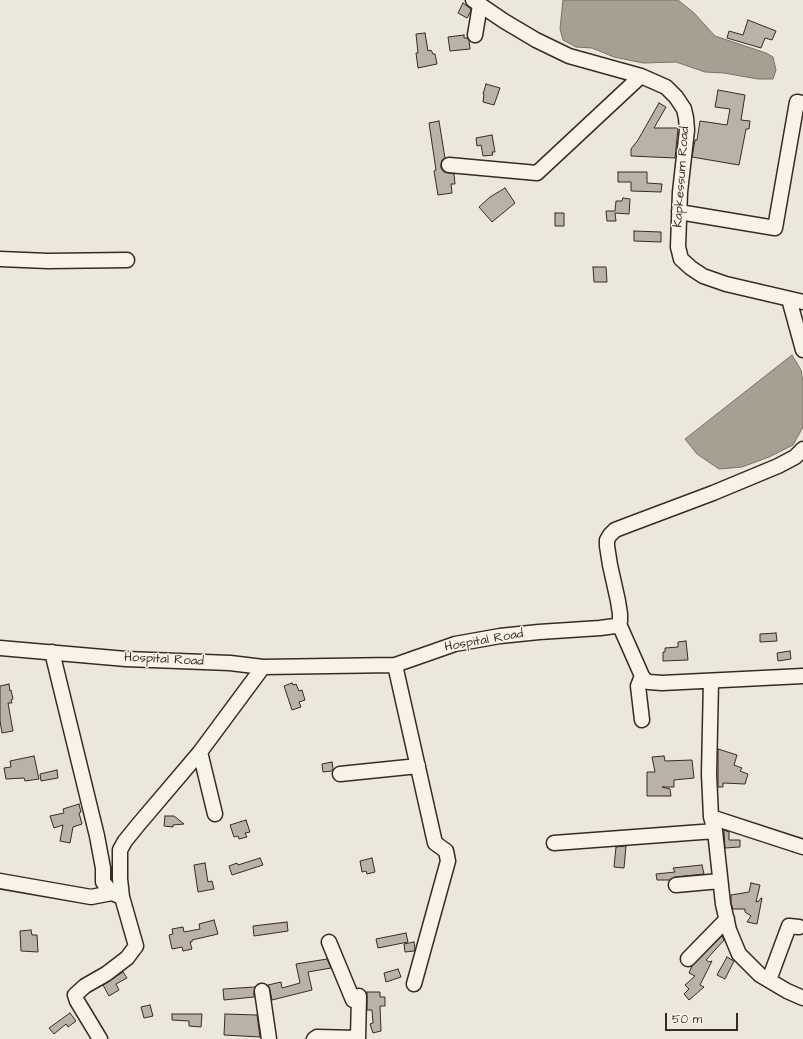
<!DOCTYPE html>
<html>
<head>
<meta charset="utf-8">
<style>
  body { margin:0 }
  #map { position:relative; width:803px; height:1039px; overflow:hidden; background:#ece7dc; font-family:"Architects Daughter",sans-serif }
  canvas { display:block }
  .scale { position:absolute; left:665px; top:1013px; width:73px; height:18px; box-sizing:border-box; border:2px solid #3b2a1e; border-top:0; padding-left:5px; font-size:12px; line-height:14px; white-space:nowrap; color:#3b2a1e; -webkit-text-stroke:3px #f7f3e8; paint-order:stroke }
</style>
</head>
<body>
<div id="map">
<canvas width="803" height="1039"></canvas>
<div class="scale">50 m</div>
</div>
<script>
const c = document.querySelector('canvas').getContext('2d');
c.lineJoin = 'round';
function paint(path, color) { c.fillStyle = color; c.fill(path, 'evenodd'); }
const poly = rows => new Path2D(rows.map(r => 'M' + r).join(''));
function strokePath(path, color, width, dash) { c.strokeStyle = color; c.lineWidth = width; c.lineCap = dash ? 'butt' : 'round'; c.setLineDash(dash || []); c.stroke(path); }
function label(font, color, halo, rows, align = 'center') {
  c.font = font + ' "Architects Daughter",sans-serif'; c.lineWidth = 3; c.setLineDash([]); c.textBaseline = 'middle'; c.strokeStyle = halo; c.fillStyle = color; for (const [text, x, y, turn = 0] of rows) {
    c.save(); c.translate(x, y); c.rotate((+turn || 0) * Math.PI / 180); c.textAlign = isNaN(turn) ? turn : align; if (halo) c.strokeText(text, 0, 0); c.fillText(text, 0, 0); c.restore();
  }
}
const water = poly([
  [563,0,678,0,694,13,715,36,766,53,773,57,776,70,773,79,758,79,724,73,705,72,676,62,643,63,614,57,592,48,576,47,563,40,560,29,563,0],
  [792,355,801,370,803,382,803,427,793,445,769,457,742,467,719,469,697,454,685,439,792,355]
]);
const building = poly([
  [463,3,471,9,470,13,467,18,458,13,463,3],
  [748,20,776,31,772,40,765,38,761,48,727,38,729,31,743,35,748,20],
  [425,33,428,51,431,50,433,54,435,54,437,64,418,68,416,53,418,53,416,34,425,33],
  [464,35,464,38,467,38,469,40,470,49,450,51,448,37,464,35],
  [486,84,500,88,494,105,483,102,484,94,483,94,486,84],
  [718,90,745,95,741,120,750,121,749,129,746,129,739,165,692,157,695,140,697,140,700,121,727,125,730,109,715,107,718,90],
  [659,103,666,107,654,128,678,128,675,158,631,156,631,149,638,140,659,103],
  [439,121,445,158,442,160,441,164,441,168,444,172,454,174,455,184,451,184,452,193,438,195,434,171,436,170,429,123,439,121],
  [492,135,495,152,492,152,493,155,483,156,481,145,477,146,476,138,492,135],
  [618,172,647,172,647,183,662,184,661,192,631,191,631,182,618,182,618,172],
  [505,188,515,203,492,222,479,207,490,197,505,188],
  [623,198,630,199,629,214,615,213,616,221,607,221,606,211,615,211,616,201,622,201,623,198],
  [555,213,564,213,564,226,555,226,555,213],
  [634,231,661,232,661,242,634,241,634,231],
  [593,267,606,267,607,282,594,282,593,267],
  [776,633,777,641,760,642,760,634,776,633],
  [686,641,688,660,663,661,663,652,665,652,665,648,678,647,678,642,686,641],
  [790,651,791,659,778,661,777,653,790,651],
  [292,683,293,685,296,684,299,691,302,690,305,700,299,702,301,707,292,710,284,686,292,683],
  [9,684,10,691,11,690,13,699,11,700,12,703,8,703,13,731,2,733,0,721,0,686,9,684],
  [718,749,737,755,734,765,742,768,740,771,748,774,745,784,723,783,723,787,718,787,718,749],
  [34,756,39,779,25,781,24,778,6,779,4,768,11,767,10,761,34,756],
  [664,756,665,761,692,760,694,778,674,780,674,787,662,787,670,789,671,796,647,796,647,772,655,772,652,757,664,756],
  [332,762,333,769,332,771,323,772,322,764,332,762],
  [57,770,58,778,41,781,40,774,57,770],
  [79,804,81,812,79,813,82,824,73,827,70,843,60,841,63,825,54,828,50,816,64,813,63,809,79,804],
  [165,816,174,816,184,824,173,825,173,827,164,826,165,816],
  [246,820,250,832,245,833,247,837,239,839,238,836,234,837,230,825,246,820],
  [724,830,729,832,729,840,740,840,740,847,725,848,724,832,724,830],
  [626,846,624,868,614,867,616,847,626,846],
  [260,858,263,865,232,875,229,866,237,863,238,865,260,858],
  [372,858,375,872,367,874,366,871,362,872,360,861,372,858],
  [205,863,208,882,212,881,214,889,198,892,194,865,205,863],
  [702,865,704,874,675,877,670,880,657,880,656,874,675,872,673,868,702,865],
  [751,883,760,885,756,902,759,901,761,898,762,898,757,924,747,922,751,916,745,912,745,909,733,909,731,903,731,895,749,892,751,883],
  [214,920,218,934,192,940,192,942,190,942,192,949,183,951,182,947,172,949,169,935,173,934,172,929,183,927,184,932,200,929,199,924,214,920],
  [287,922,288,931,254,936,253,926,287,922],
  [31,930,32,935,37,935,38,952,21,951,20,931,31,930],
  [406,933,408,942,378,948,376,939,406,933],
  [722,936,724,940,706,960,709,962,712,961,700,985,704,987,689,1000,684,994,689,989,685,985,695,976,689,973,692,966,722,936],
  [414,942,415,948,414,951,405,952,404,944,414,942],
  [727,957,734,961,725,979,717,975,727,957],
  [327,959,331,968,308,972,312,990,272,1000,270,990,268,985,281,982,282,988,300,983,296,964,327,959],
  [398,969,401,977,386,982,384,973,398,969],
  [123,972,127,978,116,984,119,990,109,996,103,985,123,972],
  [255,987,254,992,254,997,224,1000,223,989,255,987],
  [367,992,380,992,380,997,385,997,385,1006,380,1006,381,1031,373,1033,370,1024,373,1023,372,1010,367,1010,367,992],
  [150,1005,153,1016,144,1018,141,1007,150,1005],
  [70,1013,76,1021,68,1027,66,1024,54,1034,49,1028,70,1013],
  [172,1014,202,1014,201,1027,189,1026,189,1021,172,1020,172,1014],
  [225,1014,257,1015,260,1037,224,1035,225,1014]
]);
const minor = poly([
  [473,0,504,21,536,40,569,56,641,76,666,87,676,97,684,109,686,118,687,130,680,192,678,247,681,259,691,268,703,276,726,284,803,302],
  [475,35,480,5],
  [449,165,537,173,641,76],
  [679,212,775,228,797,102,803,103],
  [0,259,48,261,127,260],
  [789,299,803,350],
  [619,624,642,676,646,681,649,682,662,683,803,676],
  [0,648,126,659,230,663,263,667,395,665,455,644,500,636,539,632,600,628,615,626,619,624,620,621,620,614,618,601,610,565,607,546,607,540,610,535,615,530,628,525,713,493,778,466,795,457,803,449],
  [52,652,97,836,103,868,103,882,112,893,122,897],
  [395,665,435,843,446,851,448,861,414,984],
  [642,676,638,686,642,720],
  [711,681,709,774,711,817,715,831,723,904,729,930,739,954,760,975,787,991,803,998],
  [200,752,215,814],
  [340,774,418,766],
  [711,817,803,847],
  [554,843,715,831],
  [0,881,91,897,112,893],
  [676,885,720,881],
  [329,942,353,1000,359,1002],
  [688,959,727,919],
  [769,980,789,926,799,927],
  [262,991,269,1039],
  [100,1039,77,1001,75,995,85,986,106,974,127,958,136,946,122,897,120,879,120,850,125,841,138,825,200,752,263,667],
  [314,1039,317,1037,358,1038,359,996]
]);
const streetNames = [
  ["Kapkessum Road",682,177,-86],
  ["Hospital Road",484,641,-10],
  ["Hospital Road",164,660,3]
];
paint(water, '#a89f93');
strokePath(water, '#7c7064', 1);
paint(building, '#bab2a7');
strokePath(building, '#3b2a1e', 1);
strokePath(minor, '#3b2a1e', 17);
strokePath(minor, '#f7f3e8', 14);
label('13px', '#3b2a1e', '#f7f3e8', streetNames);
</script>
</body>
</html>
